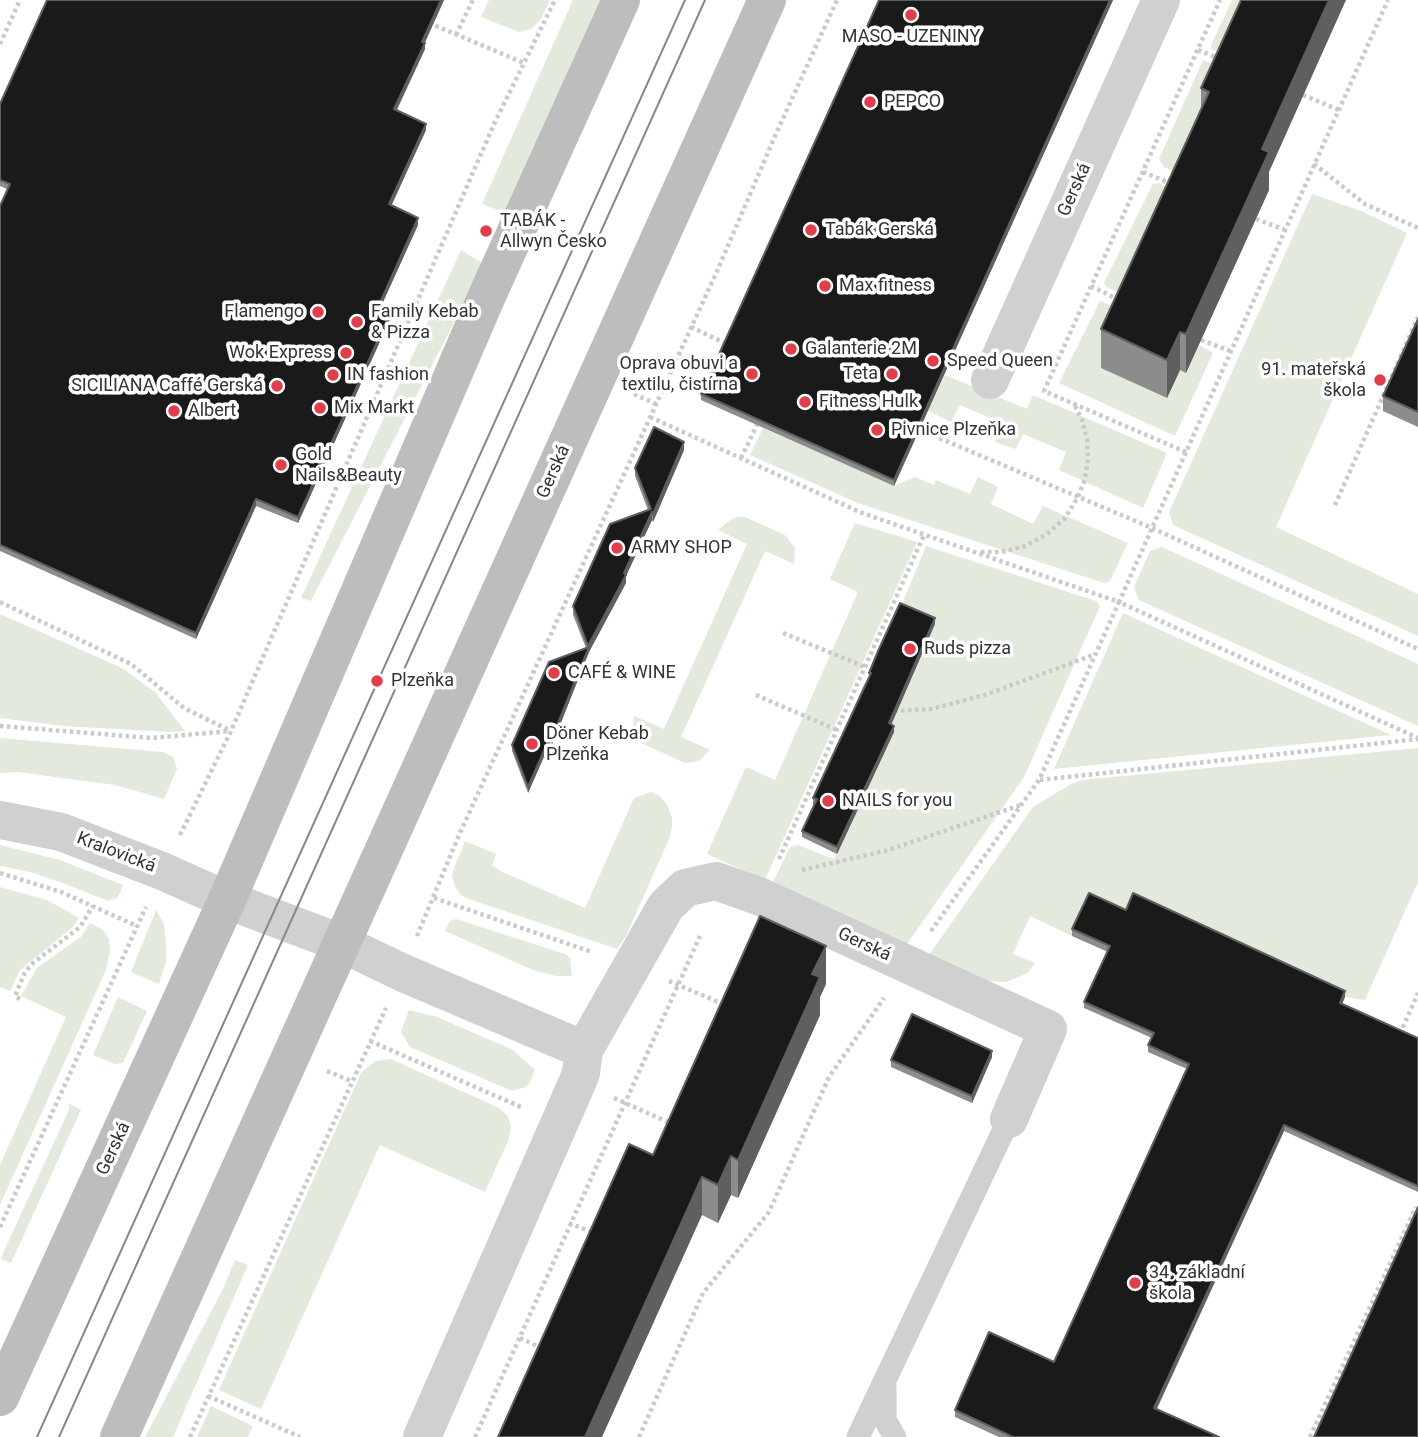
<!DOCTYPE html>
<html>
<head>
<meta charset="utf-8">
<style>
  body { margin:0 }
  canvas { display:block; background:#fff }
</style>
</head>
<body>
<canvas width="1418" height="1437"></canvas>
<script>
const c = document.querySelector('canvas').getContext('2d');
c.lineJoin = 'round';
function paint(path, color) { c.fillStyle = color; c.fill(path, 'evenodd'); }
const poly = rows => new Path2D(rows.map(r => 'M' + r).join(''));
function strokePath(path, color, width, dash) { c.strokeStyle = color; c.lineWidth = width; c.lineCap = dash ? 'butt' : 'round'; c.setLineDash(dash || []); c.stroke(path); }
function label(font, color, halo, rows, align = 'center') {
  c.font = font + ' Roboto,sans-serif'; c.lineWidth = 7; c.setLineDash([]); c.textBaseline = 'middle'; c.strokeStyle = halo; c.fillStyle = color; for (const [text, x, y, turn = 0] of rows) {
    c.save(); c.translate(x, y); c.rotate((+turn || 0) * Math.PI / 180); c.textAlign = isNaN(turn) ? turn : align; if (halo) c.strokeText(text, 0, 0); c.fillText(text, 0, 0); c.restore();
  }
}
const green = poly([
  [489,0,550,0,541,19,531,29,519,32,481,17],
  [573,0,600,0,505,213,482,204],
  [1232,0,1259,0,1232,58,1211,49,1211,45],
  [1203,60,1227,69,1187,178,1164,167,1159,159],
  [1159,183,1181,194,1132,299,1105,286,1104,283,1153,184],
  [1312,194,1361,211,1407,233,1276,527,1418,594,1418,636,1173,525,1169,512],
  [461,250,484,264,311,601,301,598],
  [1100,301,1126,312,1102,368,1167,398,1180,370,1187,372,1199,345,1213,353,1175,436,1059,383],
  [945,375,1027,409,1033,395,1167,453,1143,508,1059,470,1066,452,1023,434,1016,449,995,442,1002,423,960,405,951,422,928,411],
  [763,428,894,486,915,477,934,485,936,480,970,494,978,477,998,487,991,504,1033,524,1043,506,1128,543,1110,581,1104,583,858,503,750,455],
  [738,517,745,517,785,535,795,548,794,564,765,551,681,737,710,750,699,761,685,763,641,743,636,738,633,724,634,716,664,729,747,544,718,530,730,520],
  [855,523,917,542,765,880,707,854,746,767,775,780,858,592,830,579],
  [926,546,1096,601,1100,606,1024,777,907,944,772,884,790,847,798,845,833,859,837,854,858,712,853,710,864,683,902,700,935,625,900,609],
  [1162,547,1418,664,1418,726,1139,600,1134,587,1150,551],
  [1123,613,1391,735,1054,769],
  [0,614,122,668,155,692,185,731,169,732,63,726,0,718],
  [0,738,163,752,173,757,177,769,164,799,115,785,18,772,0,773],
  [1418,748,1418,882,1365,1000,1345,997,1126,916,1089,900,1072,936,1030,916,1013,954,1035,963,1028,973,1006,982,986,981,929,955,1033,807,1071,784,1082,780],
  [651,792,660,796,667,805,672,817,672,827,669,839,626,936,617,949,466,898,460,894,455,886,452,877,454,868,465,841,496,854,492,865,500,871,585,908,634,798],
  [0,845,60,860,123,885,120,893,117,898,108,901,63,883,30,872,0,866],
  [0,887,47,900,79,918,73,927,20,970,10,991,0,987],
  [156,910,164,924,166,943,166,961,159,984,131,972],
  [456,919,565,954,570,958,572,976,556,976,533,970,445,931,450,921],
  [90,923,103,930,109,939,110,951,106,970,0,1205,0,1165,66,1017,21,996,37,968,82,936],
  [118,997,147,1011,123,1063,115,1064,93,1055],
  [409,1010,437,1017,513,1050,535,1070,530,1082,526,1087,512,1091,410,1047,401,1032],
  [391,1059,499,1108,508,1116,511,1126,509,1139,485,1192,380,1145,261,1409,219,1390,361,1073,375,1061],
  [68,1103,81,1110,11,1263,1,1259,4,1251,69,1110],
  [235,1260,248,1265,173,1437,145,1437,223,1289],
  [211,1406,253,1426,248,1437,197,1437]
]);
const path = poly([
  [429,23,524,63],
  [456,35,473,0],
  [0,44,20,0],
  [1198,50,1220,59],
  [1303,95,1339,110],
  [1314,164,1365,204,1418,228],
  [1143,172,1172,184],
  [1256,219,1285,230],
  [1091,286,1119,300],
  [691,327,727,344],
  [1201,340,1230,351],
  [634,394,656,404],
  [650,417,862,513,1119,602,1388,0],
  [920,430,1152,528,1418,649],
  [1186,452,1044,391,1220,0],
  [741,458,757,425],
  [1335,505,1418,317],
  [981,552,1001,552,1025,546,1047,534,1065,518,1078,497,1085,479,1088,459,1087,439,1082,420,1074,404],
  [0,602,131,664,184,708,231,731],
  [783,633,865,667],
  [756,695,837,730],
  [894,711,931,709,985,695,1096,654],
  [0,726,151,738,230,731],
  [1040,780,1418,739],
  [180,835,231,731,494,124,555,0],
  [779,859,924,535],
  [802,870,885,851,1021,805],
  [0,873,61,892,137,926],
  [434,898,592,952],
  [931,931,1039,780,1119,602,1418,738],
  [417,936,459,835,718,269,775,136,837,0],
  [669,981,725,1005],
  [20,999,15,996,25,972,33,963,80,927,93,906],
  [1400,1034,1418,993],
  [370,1041,521,1107],
  [327,1071,351,1081],
  [614,1098,670,1123],
  [569,1223,594,1233],
  [0,1227,146,907],
  [520,1338,541,1348],
  [208,1396,300,1437],
  [190,1437,386,1008],
  [475,1437,700,936],
  [639,1437,703,1293,769,1212,829,1077,884,998],
  [1310,1437,1416,1207]
]);
const lane = poly([
  [885,1386,885,1420,895,1437],
  [858,1437,1009,1119]
]);
const street = poly([
  [990,380,1161,0],
  [0,820,61,832,162,871,227,900,341,943,401,972,584,1050,581,1073,577,1083,422,1437],
  [584,1050,666,906,685,888,716,881,761,897,1048,1029,1009,1119]
]);
const secondary = poly([
  [0,1397,227,900,486,298,621,0],
  [119,1437,767,0]
]);
const tram = poly([
  [37,1437,685,0],
  [59,1437,705,0]
]);
const wall = poly([
  [47,0,444,0,425,43,425,49,397,110,426,130,391,205,418,225,381,306,391,317,298,523,256,506,196,639,0,551,0,206,7,189,0,186,0,104],
  [879,0,1113,0,894,486,701,400,701,394],
  [1241,0,1269,172,1269,190,1186,373,1180,370,1167,398,1101,368,1101,329,1201,109,1201,88],
  [1418,319,1418,427,1383,411,1383,396],
  [684,450,653,522,652,520,626,576,626,583,589,652,552,745,550,743,528,793,512,751,512,745,586,648,573,615,573,606,648,510,635,476,635,468],
  [935,624,891,724,894,732,837,854,802,837,802,831,814,805,813,804,813,798,869,677,869,673],
  [1126,910,1345,997,1342,1004,1418,1038,1418,1192,1284,1131,1157,1409,1219,1437,999,1437,955,1417,955,1410,1054,1362,1187,1069,1148,1052,1148,1045,1152,1038,1084,1008,1084,1002,1108,952,1072,936,1072,929],
  [826,984,820,997,820,1015,738,1198,731,1195,718,1223,702,1215,653,1155],
  [992,1057,972,1103,891,1067,891,1060]
]);
const shadedWall = poly([
  [441,0,444,0,422,48,422,42],
  [1110,0,1113,0,894,486,894,480],
  [1329,0,1346,0,1269,172,1269,190,1186,373,1186,334,1262,149],
  [425,43,425,49,394,115,394,109],
  [426,124,426,130,389,211,389,204],
  [418,218,418,225,379,311,379,305],
  [391,311,391,317,298,523,298,517],
  [1180,332,1180,370,1167,398,1167,360],
  [684,442,684,450,653,522,653,514],
  [256,499,256,506,196,639,196,633],
  [652,512,652,520,626,576,626,583,589,652,552,745,552,738,588,650,588,646,624,573],
  [935,618,935,624,889,730,889,723],
  [894,726,894,732,837,854,837,847],
  [550,737,550,743,528,793,528,787],
  [826,946,826,984,820,997,820,1015,738,1198,738,1160,812,974],
  [1345,991,1345,997,1340,1009,1340,1003],
  [992,1051,992,1057,972,1103,972,1096],
  [1284,1125,1284,1131,1154,1414,1154,1408],
  [731,1156,731,1195,718,1223,718,1185],
  [702,1177,702,1215,602,1437,585,1437]
]);
const building = poly([
  [47,0,441,0,422,42,425,43,394,109,426,124,389,204,418,218,379,305,391,311,298,517,256,499,196,633,0,545,0,206,10,184,0,180,0,104,47,0],
  [879,0,1110,0,894,480,701,394,879,0],
  [1241,0,1329,0,1262,149,1269,152,1186,334,1180,332,1167,360,1101,329,1209,92,1201,88,1241,0],
  [1418,319,1418,412,1383,396,1418,319],
  [654,427,684,442,653,514,652,512,624,573,626,575,588,646,573,606,610,524,651,509,635,468,654,427],
  [900,603,935,618,889,723,894,726,837,847,802,831,817,799,813,798,871,673,869,673,878,651,900,603],
  [589,647,552,738,550,737,528,787,512,745,549,662,589,647],
  [1089,893,1126,910,1133,893,1345,991,1340,1003,1418,1038,1418,1186,1284,1125,1154,1408,1219,1437,1013,1437,955,1410,989,1332,1054,1362,1189,1064,1148,1045,1154,1033,1084,1002,1110,946,1072,929,1089,893],
  [760,916,826,946,812,974,820,977,738,1160,731,1156,718,1185,702,1177,585,1437,498,1437,629,1144,653,1155,760,916],
  [912,1014,992,1051,972,1096,891,1060,912,1014],
  [1418,1207,1418,1437,1314,1437,1418,1207]
]);
const markers = [
  [911,15,7,"#e03f4a"],
  [870,102,7,"#e03f4a"],
  [811,230,7,"#e03f4a"],
  [486,231,7,"#e03f4a"],
  [825,286,7,"#e03f4a"],
  [318,312,7,"#e03f4a"],
  [357,322,7,"#e03f4a"],
  [791,349,7,"#e03f4a"],
  [346,353,7,"#e03f4a"],
  [933,361,7,"#e03f4a"],
  [752,374,7,"#e03f4a"],
  [892,374,7,"#e03f4a"],
  [333,375,7,"#e03f4a"],
  [1380,380,7,"#e03f4a"],
  [277,386,7,"#e03f4a"],
  [805,402,7,"#e03f4a"],
  [320,408,7,"#e03f4a"],
  [174,411,7,"#e03f4a"],
  [877,430,7,"#e03f4a"],
  [281,465,7,"#e03f4a"],
  [617,548,7,"#e03f4a"],
  [910,649,7,"#e03f4a"],
  [554,673,7,"#e03f4a"],
  [377,681,7,"#e03f4a"],
  [532,744,7,"#e03f4a"],
  [828,801,7,"#e03f4a"],
  [1135,1283,7,"#e03f4a"]
];
const poiNames = [
  ["MASO - UZENINY",911,37,"center"],
  ["PEPCO",884,102],
  ["TABÁK -",500,221],
  ["Allwyn Česko",500,242],
  ["Tabák Gerská",825,230],
  ["Max fitness",839,286],
  ["Flamengo",304,312,"right"],
  ["Family Kebab",371,312],
  ["& Pizza",371,333],
  ["Galanterie 2M",805,349],
  ["Wok Express",332,353,"right"],
  ["Speed Queen",947,361],
  ["Oprava obuvi a",738,364,"right"],
  ["textilu, čistírna",738,385,"right"],
  ["91. mateřská",1366,370,"right"],
  ["škola",1366,391,"right"],
  ["Teta",878,374,"right"],
  ["IN fashion",347,375],
  ["SICILIANA Caffé Gerská",263,386,"right"],
  ["Fitness Hulk",819,402],
  ["Mix Markt",334,408],
  ["Albert",188,411],
  ["Pivnice Plzeňka",891,430],
  ["Gold",295,455],
  ["Nails&Beauty",295,476],
  ["ARMY SHOP",631,548],
  ["Ruds pizza",924,649],
  ["CAFÉ & WINE",568,673],
  ["Plzeňka",391,681],
  ["Döner Kebab",546,734],
  ["Plzeňka",546,755],
  ["NAILS for you",842,801],
  ["34. základní",1149,1273],
  ["škola",1149,1294]
];
const streetNames = [
  ["Gerská",1075,190,-66],
  ["Gerská",554,472,-66],
  ["Kralovická",116,853,21],
  ["Gerská",864,945,25],
  ["Gerská",114,1149,-65]
];
paint(green, '#e3e9dc');
strokePath(path, '#cacaca', 4.5, [3.5, 3.5]);
strokePath(lane, '#d0d0d0', 23);
strokePath(street, '#d0d0d0', 38);
strokePath(secondary, '#bdbdbd', 38);
strokePath(tram, '#888', 2);
paint(wall, '#8c8c8c');
paint(shadedWall, '#5f5f5f');
paint(building, '#1a1a1a');
strokePath(building, '#5f5f5f', 2);
for (const [x, y, r, color] of markers) { const dot = new Path2D(); dot.arc(x, y, r, 0, 2 * Math.PI); c.fillStyle = color; c.fill(dot); strokePath(dot, '#fff', 2.5); }
label('18px', '#333', '#fff', poiNames, 'left');
label('18px', '#333', '#fff', streetNames);
</script>
</body>
</html>
